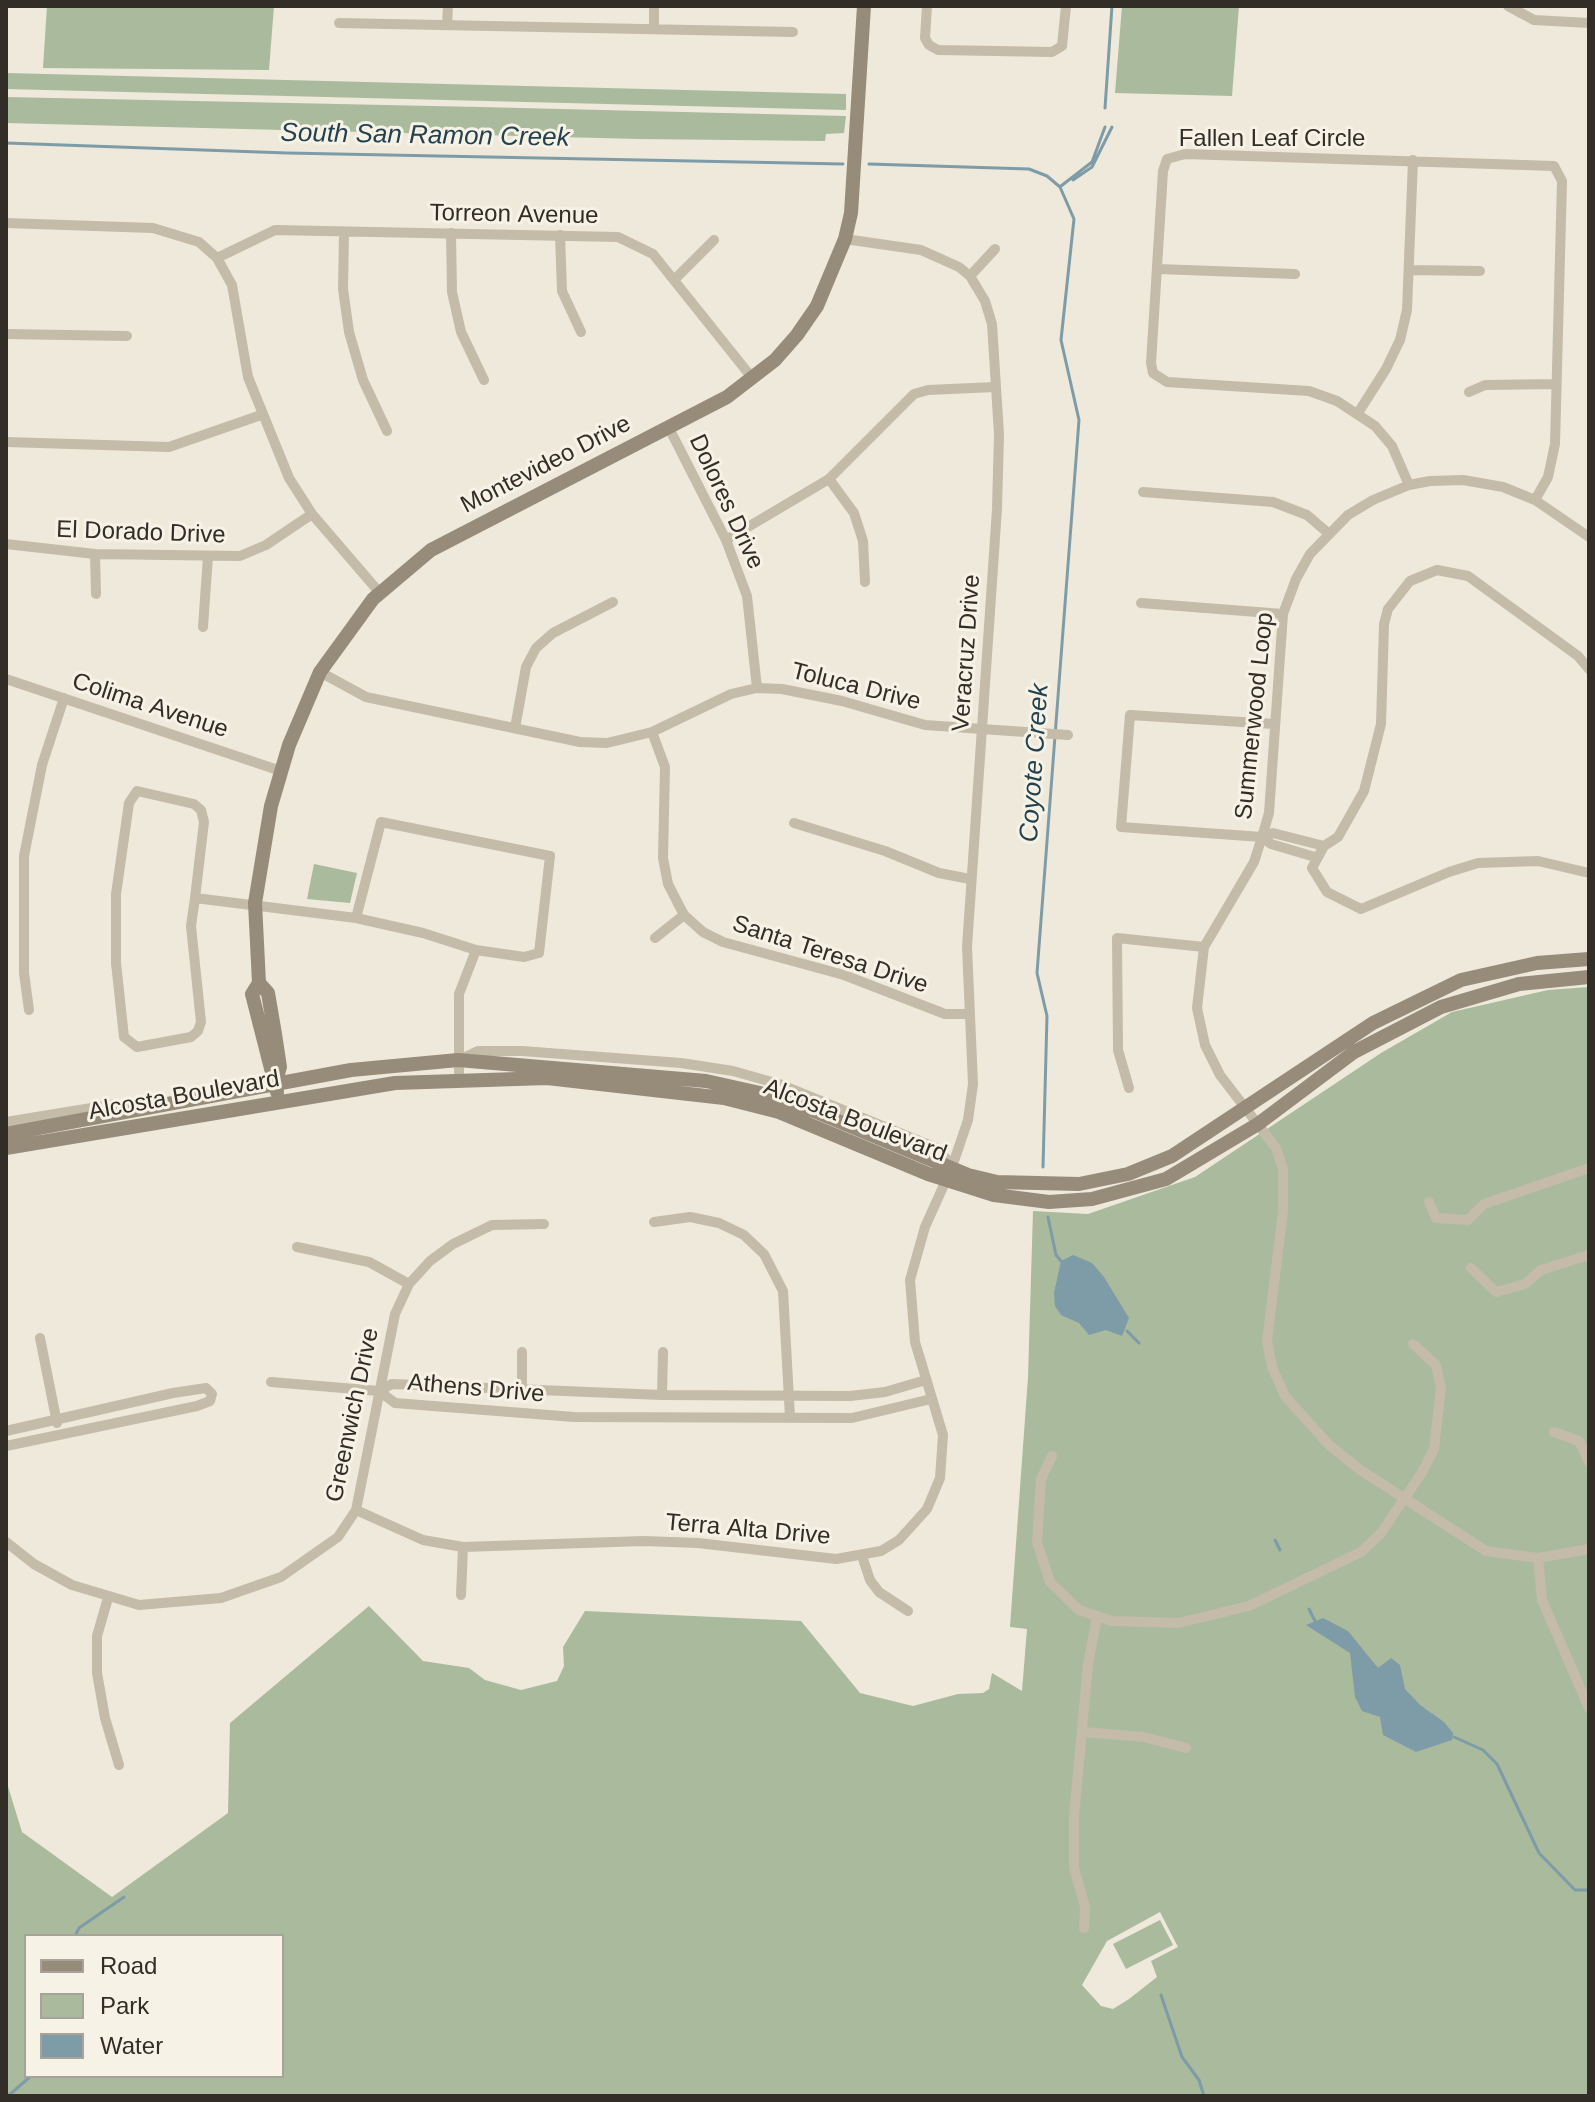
<!DOCTYPE html>
<html>
<head>
<meta charset="utf-8">
<style>
  body { margin:0 }
  #map { position:relative; width:1595px; height:2102px; overflow:hidden; background:#eee9db; font-family:Helvetica,sans-serif }
  canvas { display:block }
  .frame { position:absolute; inset:0; border:8px solid #322d27; pointer-events:none }
  .legend { position:absolute; left:24px; top:1934px; width:260px; height:144px; box-sizing:border-box; background:#f6f2e6; border:2px solid #a8a39a; margin:0; padding:10px 14px; list-style:none; font-size:24px; color:#322d27 }
  .legend li { display:flex; align-items:center; gap:16px; height:40px }
  .legend b { width:40px; border:2px solid #a8a39a }
</style>
</head>
<body>
<div id="map">
<canvas width="1595" height="2102"></canvas>
<div class="frame"></div>
<ul class="legend">
<li><b style="height:10px;background:#978b7a"></b>Road</li>
<li><b style="height:22px;background:#aaba9d"></b>Park</li>
<li><b style="height:22px;background:#7e9ca7"></b>Water</li>
</ul>
</div>
<script>
const c = document.querySelector('canvas').getContext('2d');
c.lineJoin = 'round';
function paint(path, color) { c.fillStyle = color; c.fill(path, 'evenodd'); }
const poly = rows => new Path2D(rows.map(r => 'M' + r).join(''));
function strokePath(path, color, width, dash) { c.strokeStyle = color; c.lineWidth = width; c.lineCap = dash ? 'butt' : 'round'; c.setLineDash(dash || []); c.stroke(path); }
function label(font, color, halo, rows, align = 'center') {
  c.font = font + ' Helvetica,sans-serif'; c.lineWidth = 6; c.setLineDash([]); c.textBaseline = 'middle'; c.strokeStyle = halo; c.fillStyle = color; for (const [text, x, y, turn = 0] of rows) {
    c.save(); c.translate(x, y); c.rotate((+turn || 0) * Math.PI / 180); c.textAlign = isNaN(turn) ? turn : align; if (halo) c.strokeText(text, 0, 0); c.fillText(text, 0, 0); c.restore();
  }
}
const green = poly([
  [47,6,274,6,269,70,43,68],
  [1122,6,1239,6,1232,96,1115,93],
  [6,73,846,94,846,110,6,89],
  [6,97,480,107,846,116,844,133,826,134,825,141,639,139,6,123],
  [314,864,357,873,350,903,307,899],
  [1589,987,1589,2096,6,2096,6,1780,22,1832,112,1897,228,1813,230,1723,369,1606,423,1661,469,1668,485,1680,521,1690,557,1681,564,1666,563,1647,585,1611,801,1621,860,1693,913,1706,958,1694,983,1693,989,1689,992,1673,1022,1691,1027,1629,1010,1627,1028,1377,1033,1211,1088,1214,1195,1177,1381,1053,1452,1012,1548,990],
  [1160,1912,1178,1947,1151,1961,1157,1977,1129,1999,1113,2009,1101,2006,1082,1985,1107,1941],
  [26,1936,282,1936,282,2076,26,2076],
  [1160,1920,1173,1945,1126,1969,1113,1944]
]);
const water = poly([
  [1073,1255,1092,1263,1104,1277,1129,1318,1122,1336,1106,1330,1089,1335,1079,1323,1061,1315,1055,1306,1054,1293,1061,1261],
  [1323,1618,1348,1631,1378,1668,1391,1658,1400,1665,1405,1689,1420,1705,1444,1722,1453,1733,1452,1740,1416,1752,1383,1735,1380,1717,1362,1711,1355,1697,1350,1653,1306,1625]
]);
const stream = poly([
  [1105,108,1112,6],
  [6,143,287,153,843,164],
  [869,164,1029,169,1047,176,1060,187,1074,219,1061,340,1079,420,1037,973,1047,1016,1043,1167],
  [1073,180,1092,167,1112,127],
  [1061,186,1092,162,1105,127],
  [1048,1217,1056,1255,1061,1261],
  [1127,1331,1139,1343],
  [1275,1540,1280,1550],
  [1309,1609,1315,1621],
  [1454,1737,1483,1750,1497,1764,1539,1853,1575,1890,1589,1890],
  [75,1936,79,1928,124,1897],
  [1161,1995,1182,2057,1199,2080,1204,2096],
  [8,2096,31,2076]
]);
const street = poly([
  [927,6,925,38,929,45,938,50,1052,52,1062,46,1066,6],
  [1508,6,1534,20,1589,23],
  [339,23,793,32],
  [447,25,448,6],
  [654,29,654,6],
  [6,223,153,228,199,242,217,258,232,285,248,377,289,478,312,514,379,592],
  [344,232,343,289,349,332,363,380,387,431],
  [451,233,452,292,461,332,484,380],
  [560,235,562,291,581,332],
  [217,258,275,230,618,237,653,254,753,379],
  [1158,269,1295,274],
  [1411,270,1480,271],
  [970,276,995,249],
  [676,278,714,240],
  [6,334,127,336],
  [1469,392,1485,385,1556,384],
  [1358,413,1386,369,1400,340,1407,310,1413,160],
  [669,428,726,540,747,596,757,688],
  [6,442,169,447,261,415],
  [829,479,854,513,863,541,865,582],
  [1409,485,1392,446,1375,426,1337,401,1309,391,1167,382,1153,373,1151,363,1163,171,1167,159,1185,154,1554,166,1562,181,1555,444,1548,477,1535,500],
  [1143,492,1273,502,1307,515,1328,533],
  [1589,537,1535,500,1503,487,1463,480,1430,481,1409,485,1373,500,1348,515,1310,554,1296,579,1283,614,1269,813,1262,837,1254,862,1204,947,1197,1008,1205,1045,1220,1075,1276,1148,1283,1169,1283,1211,1267,1341,1272,1367,1285,1396,1329,1445,1359,1469,1486,1551,1538,1558,1589,1549],
  [726,540,829,479,914,394,928,390,995,387],
  [6,544,95,554,240,556,266,545,312,514],
  [95,554,96,594],
  [1141,603,1283,614],
  [203,627,208,556],
  [1589,669,1578,656,1468,576,1437,570,1410,581,1388,609,1384,624,1381,724,1364,791,1338,837,1324,846,1312,868,1327,892,1361,909,1449,872,1478,863,1538,861,1589,873],
  [320,672,366,697,580,742,607,743,652,732,731,694,757,688,782,689,842,701,925,725,1068,735],
  [6,679,281,771],
  [1274,724,1130,715,1121,827,1262,837,1273,833,1324,846],
  [515,728,526,667,536,648,553,633,613,602],
  [652,732,665,767,663,858,668,884,684,915,703,932,723,942,844,975,945,1014,969,1014],
  [794,823,885,851,939,873,970,879],
  [1262,837,1271,844,1315,857],
  [195,898,204,822,201,810,194,804,137,791,129,803,116,894,116,963,124,1037,137,1047,191,1037,198,1031,201,1022,191,926,195,898,356,918,423,933,476,950,524,957,539,953,550,856,381,822,356,918],
  [655,938,684,915],
  [29,1010,24,973,24,856,42,765,64,698],
  [461,1059,478,1051,522,1051,681,1063,733,1071,779,1084,939,1149,952,1167],
  [459,1078,459,994,476,950],
  [1129,1088,1118,1050,1117,938,1204,947],
  [6,1122,116,1104,130,1110],
  [1429,1202,1436,1218,1468,1220,1484,1204,1589,1168],
  [654,1222,690,1217,719,1223,744,1235,764,1254,783,1291,790,1417],
  [297,1247,369,1262,409,1284],
  [1471,1268,1496,1292,1525,1284,1541,1270,1589,1255],
  [40,1338,57,1423],
  [522,1352,522,1389],
  [271,1382,379,1391],
  [379,1391,395,1403,574,1417,852,1418,931,1399],
  [379,1391,392,1384,662,1395,850,1396,885,1392,926,1380],
  [662,1395,663,1352],
  [6,1431,173,1393,206,1388,212,1394,210,1401,197,1406,6,1446],
  [1554,1432,1579,1441,1589,1462],
  [1052,1456,1041,1479,1037,1542,1050,1582,1079,1610,1112,1621,1178,1623,1249,1606,1361,1552,1381,1533,1421,1474,1434,1449,1441,1388,1436,1365,1413,1344],
  [356,1510,423,1540,463,1547,644,1541,698,1543,836,1559,881,1551,899,1540,927,1509,940,1478,943,1435,915,1342,910,1280,925,1227,952,1167,968,1120,973,1084,967,947,997,509,999,434,992,324,985,301,970,276,959,267,921,250,845,239],
  [6,1542,34,1564,72,1585,139,1605,221,1598,281,1577,338,1537,356,1510,395,1314,409,1284,430,1261,453,1244,492,1225,544,1224],
  [862,1556,870,1580,879,1592,908,1611],
  [1538,1558,1542,1600,1589,1708],
  [461,1595,463,1547],
  [108,1598,97,1636,97,1673,105,1718,119,1765],
  [1083,1732,1144,1737,1186,1748],
  [1084,1928,1085,1907,1074,1868,1074,1817,1088,1664,1097,1617]
]);
const secondary = poly([
  [259,983,268,993,275,1034,280,1067,275,1085],
  [277,1092,252,994,259,983,255,903,271,806,289,745,320,672,373,599,431,550,727,397,775,360,797,335,817,306,845,239,851,213,864,6],
  [6,1134,351,1070,458,1060,706,1081,769,1095,819,1113,968,1175,997,1182,1079,1184,1128,1174,1172,1156,1373,1023,1461,980,1537,963,1589,959],
  [6,1148,395,1083,547,1078,724,1098,779,1112,928,1174,994,1195,1049,1202,1092,1199,1166,1179,1258,1124,1354,1052,1441,1007,1519,984,1589,977]
]);
const streetNames = [
  ["Fallen Leaf Circle",1272,139],
  ["Torreon Avenue",514,215,1],
  ["Montevideo Drive",546,465,-27],
  ["Dolores Drive",726,502,65],
  ["El Dorado Drive",141,533,2],
  ["Veracruz Drive",967,653,-86],
  ["Toluca Drive",856,687,14],
  ["Colima Avenue",150,706,18],
  ["Summerwood Loop",1255,716,-84],
  ["Santa Teresa Drive",830,955,18],
  ["Alcosta Boulevard",184,1096,-10],
  ["Alcosta Boulevard",855,1121,21],
  ["Athens Drive",476,1389,5],
  ["Greenwich Drive",353,1415,-78],
  ["Terra Alta Drive",748,1530,5]
];
const waterNames = [
  ["South San Ramon Creek",425,136,1],
  ["Coyote Creek",1035,763,-86]
];
paint(green, '#aaba9d');
paint(water, '#7e9ca7');
strokePath(stream, '#7e9ca7', 3);
strokePath(street, '#c4bba9', 10);
strokePath(secondary, '#978b7a', 14);
label('24px', '#322d27', '#f6f2e6', streetNames);
label('italic 26px', '#23414e', '#f6f2e6', waterNames);
</script>
</body>
</html>
